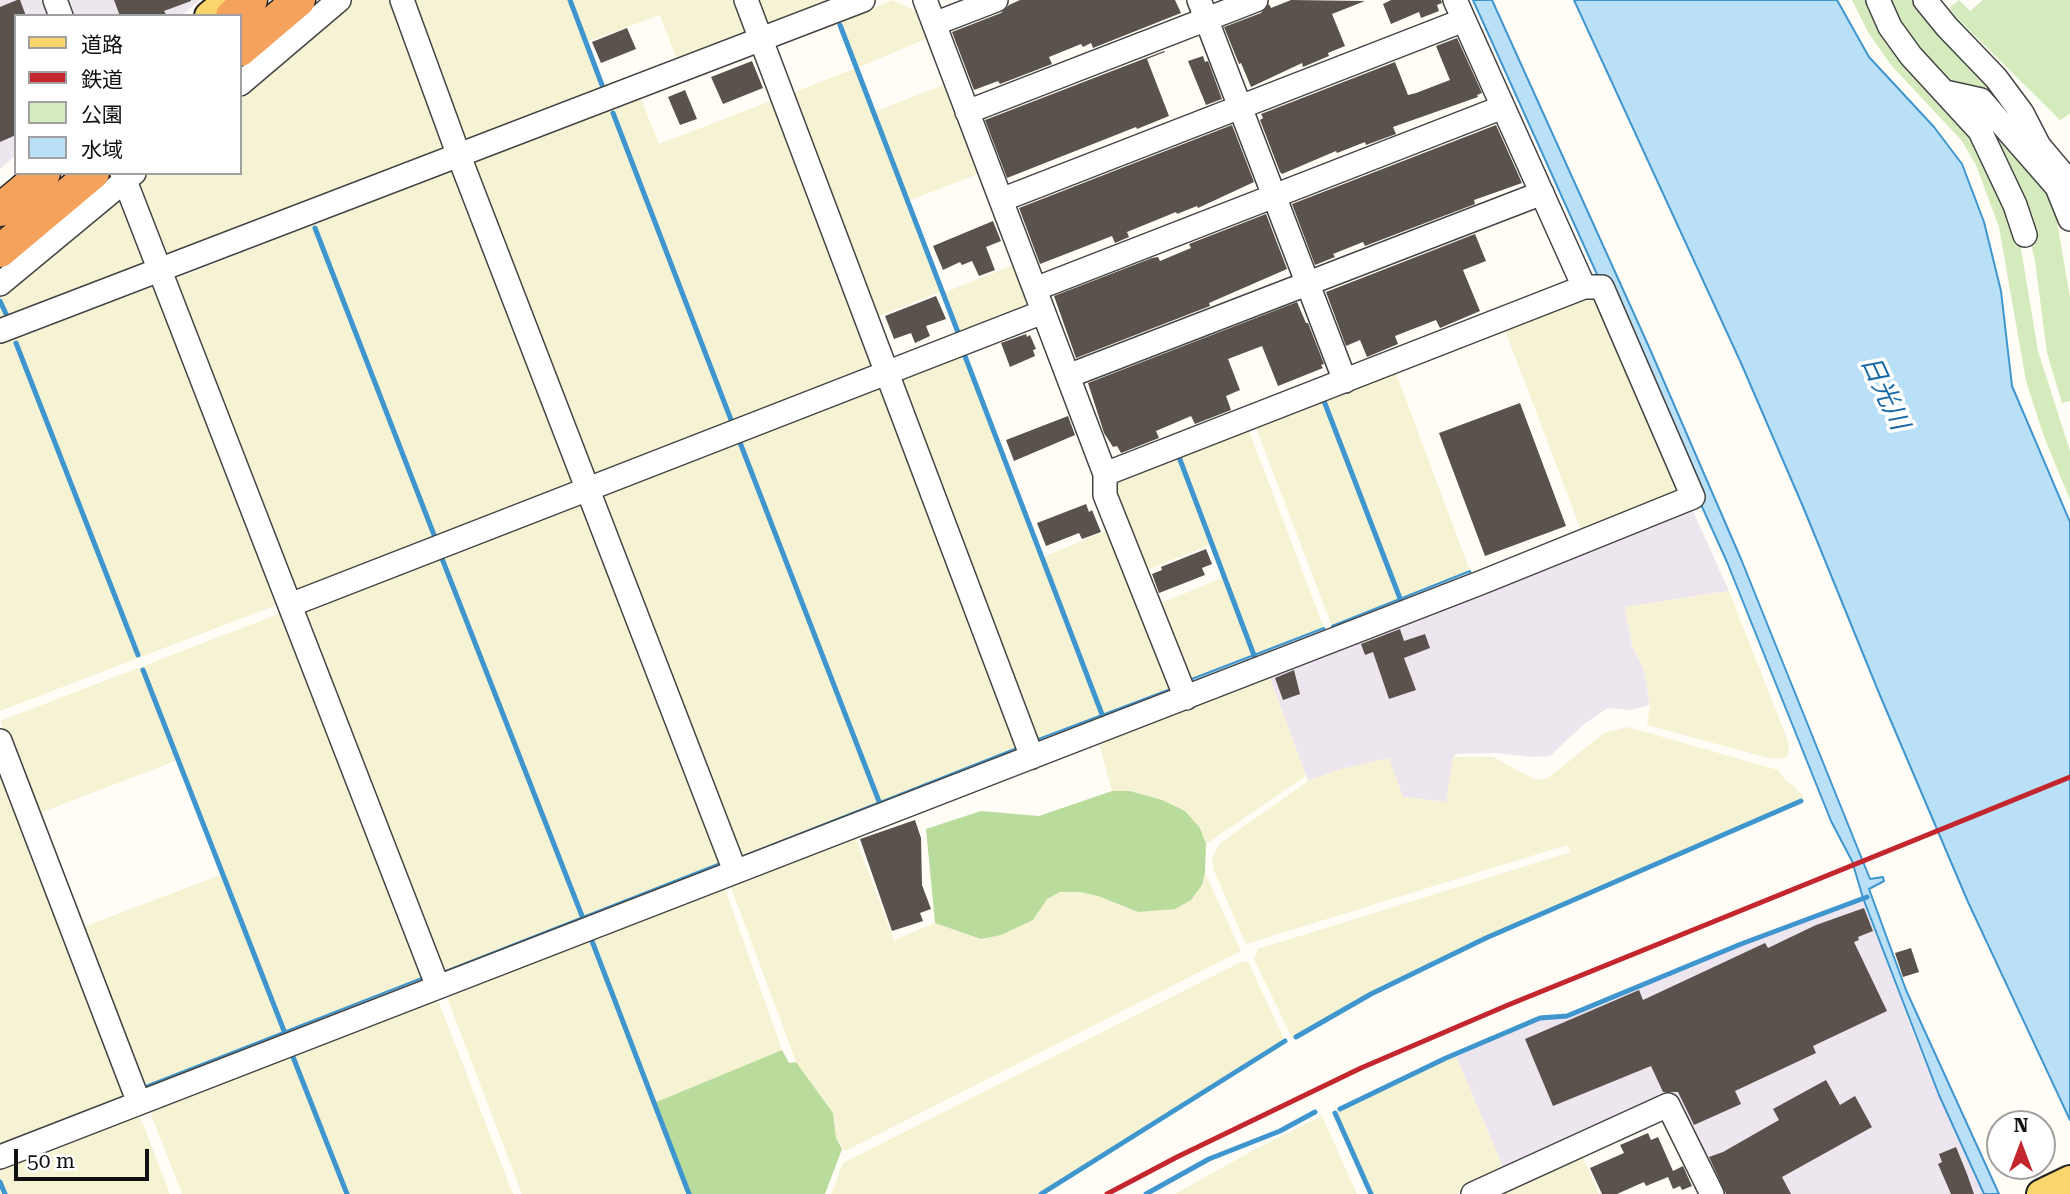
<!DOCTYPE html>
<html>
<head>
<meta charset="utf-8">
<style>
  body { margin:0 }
  #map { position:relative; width:2070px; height:1194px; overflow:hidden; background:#fffdf5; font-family:"Roboto Serif","Noto Sans JP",serif }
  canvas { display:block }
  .legend { position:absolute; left:14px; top:14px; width:228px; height:161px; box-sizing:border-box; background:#fff; border:2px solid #a0a0a0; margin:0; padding:9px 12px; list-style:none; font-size:21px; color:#111 }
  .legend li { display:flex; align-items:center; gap:14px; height:35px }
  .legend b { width:35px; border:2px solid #a0a0a0 }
  .north { position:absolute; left:1986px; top:1110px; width:70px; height:70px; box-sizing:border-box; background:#fff; border:2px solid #a0a0a0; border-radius:50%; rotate:0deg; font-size:19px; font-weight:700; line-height:28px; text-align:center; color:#111 }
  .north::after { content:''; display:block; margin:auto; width:24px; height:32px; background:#c4262e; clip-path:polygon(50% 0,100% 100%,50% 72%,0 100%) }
  .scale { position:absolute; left:14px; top:1149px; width:135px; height:32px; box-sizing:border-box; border:4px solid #111; border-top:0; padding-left:9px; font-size:21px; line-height:24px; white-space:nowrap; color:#111; -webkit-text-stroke:5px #fff; paint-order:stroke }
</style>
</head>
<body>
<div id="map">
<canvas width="2070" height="1194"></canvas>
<ul class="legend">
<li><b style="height:9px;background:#f9d66b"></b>道路</li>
<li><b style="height:9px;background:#c4262e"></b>鉄道</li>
<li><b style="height:19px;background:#d5ebbd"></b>公園</li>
<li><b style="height:19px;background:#b9e0f7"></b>水域</li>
</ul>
<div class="north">N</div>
<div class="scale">50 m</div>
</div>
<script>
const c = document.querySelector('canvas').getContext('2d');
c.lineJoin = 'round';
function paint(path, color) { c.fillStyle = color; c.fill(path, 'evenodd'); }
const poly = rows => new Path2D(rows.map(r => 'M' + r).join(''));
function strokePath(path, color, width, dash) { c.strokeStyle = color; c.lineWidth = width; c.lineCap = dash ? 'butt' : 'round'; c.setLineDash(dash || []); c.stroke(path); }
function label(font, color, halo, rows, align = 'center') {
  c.font = font + ' "Roboto Serif","Noto Sans JP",serif'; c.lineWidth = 7; c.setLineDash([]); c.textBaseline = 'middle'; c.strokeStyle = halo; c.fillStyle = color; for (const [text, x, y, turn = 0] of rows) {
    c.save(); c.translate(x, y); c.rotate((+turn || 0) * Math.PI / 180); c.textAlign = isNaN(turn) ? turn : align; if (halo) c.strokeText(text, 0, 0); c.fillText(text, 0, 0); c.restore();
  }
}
const industrial = poly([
  [0,0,49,0,55,16,16,16,16,155,0,169],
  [63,0,200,0,181,16,69,16],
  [1692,509,1729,591,1625,607,1632,645,1644,670,1650,705,1631,710,1608,708,1584,724,1550,756,1531,757,1496,753,1455,754,1447,802,1403,797,1341,769,1308,781,1268,673],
  [1863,898,1917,1043,1984,1194,1720,1194,1674,1099,1505,1172,1455,1054,1540,1018,1567,1016,1741,944]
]);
const farmland = poly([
  [351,0,395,0,446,151,168,258,161,253,132,182,143,173,240,173,240,93],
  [407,0,739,0,749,26,746,34,677,60,660,15,586,42,603,88,462,144],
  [753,0,833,0,763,27],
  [893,0,915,11,926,39,857,68,874,112,943,85,978,174,908,201,942,291,874,318,787,95,856,68,838,22],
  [641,99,659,144,776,99,878,368,595,482,469,164],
  [454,170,579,486,297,597,172,280],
  [122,190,146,267,0,322,0,293],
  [1013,265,1027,304,1024,313,960,338,943,293],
  [156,285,279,604,0,711,0,345],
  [1605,291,1692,484,1581,530,1505,330],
  [961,348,1043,557,1113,528,1176,687,1036,740,899,373],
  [1396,373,1470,571,1332,626,1256,428],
  [883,380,1022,746,736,859,597,490],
  [1249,431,1324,628,1184,682,1154,606,1224,577,1212,544,1142,572,1111,483],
  [579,499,723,862,438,974,300,608],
  [1729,591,1789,744,1788,755,1785,758,1772,759,1647,725,1650,705,1644,670,1632,645,1625,607],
  [284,612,427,976,138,1089,78,929,223,874,178,760,37,814,0,721],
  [1268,673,1306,776,1206,844,1200,828,1162,800,1130,791,1112,791,1098,740],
  [1628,727,1778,770,1785,780,1795,787,1804,798,1486,938,1371,994,1292,1038,1254,959,1258,949,1571,852,1567,845,1246,944,1214,871,1212,860,1219,844,1308,781,1341,769,1389,758,1403,797,1446,802,1453,757,1493,757,1536,780,1548,778,1604,733],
  [0,759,127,1094,0,1144],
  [855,836,894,940,935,923,982,939,1033,920,1047,899,1060,892,1080,892,1098,896,1138,912,1202,885,1205,873,1241,951,845,1151,836,1138,833,1113,796,1062,731,887,733,882],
  [716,886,725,889,782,1050,654,1103,689,1194,522,1194,448,1000,450,991],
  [1241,962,1248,962,1285,1041,1041,1194,831,1194,843,1163],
  [433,999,439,1003,513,1194,182,1194,151,1114,154,1106],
  [1455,1054,1505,1172,1457,1194,1371,1194,1335,1113],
  [131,1114,141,1119,170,1194,0,1194,0,1164],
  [1322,1116,1357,1194,1175,1194,1250,1152],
  [1581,1153,1599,1194,1491,1194]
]);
const green = poly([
  [1852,0,1871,0,1960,115,2019,237,2038,351,2070,451,2070,500,2043,434,2026,381,1999,227,1976,165,1962,141,1891,65,1868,32],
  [1884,0,1914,0,1985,80,2011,114,2031,146,1946,84,1897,26],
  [1959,0,1970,11,1983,0,2070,0,2070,114,2060,120,1959,20,1949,8],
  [1976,104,2052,193,2070,297,2070,401,2062,403,2047,353,2035,261,2026,222]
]);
const forest = poly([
  [1112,791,1130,791,1162,800,1185,811,1200,828,1206,844,1205,873,1202,885,1191,900,1175,909,1138,912,1098,896,1080,892,1060,892,1047,899,1033,920,1001,935,981,939,935,923,926,829,981,811,1039,816],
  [782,1050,789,1063,796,1062,833,1113,836,1138,842,1149,825,1194,689,1194,654,1103]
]);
const water = poly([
  [1473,0,1492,0,1649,347,1741,559,1870,879,1883,877,1884,881,1869,889,1906,990,1999,1194,1984,1194,1939,1095,1863,898,1852,861,1831,821,1727,562,1473,0],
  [1574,0,1837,0,1869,57,1934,127,1962,164,1984,222,2001,291,2012,386,2070,522,2070,1120,1968,902,1879,693,1804,509,1741,363,1574,0],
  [1470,571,1472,577,1334,631,1332,626,1470,571],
  [1324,628,1326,633,1187,688,1184,682,1324,628],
  [1176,687,1177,691,1038,744,1036,740,1176,687],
  [1022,746,1023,748,737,862,736,859,1022,746],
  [723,862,726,867,440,978,438,974,723,862],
  [427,976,428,983,141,1094,138,1089,427,976]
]);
const stream = poly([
  [570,0,602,85],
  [840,25,959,335],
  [613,113,733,425],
  [315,228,436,540],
  [0,301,7,316],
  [16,343,138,655],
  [963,351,1103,717],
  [1324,401,1401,601],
  [739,440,880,804],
  [1179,457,1255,658],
  [441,556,584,921],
  [143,670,286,1036],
  [592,941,689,1194],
  [1296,1037,1371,994,1486,938,1801,801],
  [293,1057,347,1194],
  [1340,1109,1446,1058,1540,1018,1567,1016,1741,944,1867,897],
  [1335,1113,1371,1194],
  [0,1182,5,1194],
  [1041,1194,1285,1041],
  [1146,1194,1209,1159,1280,1131,1315,1112]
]);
const building = poly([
  [17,0,20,0,26,16,16,16,16,135,0,142,0,7],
  [114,0,191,0,191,1,164,11,167,16,120,16],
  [1020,0,1175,0,1181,13,1093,48,1091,43,1083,47,1081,44,1049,57,1052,64,1000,84,998,81,974,90,952,32,1001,13,1009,5],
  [1291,0,1365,1,1332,14,1345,46,1328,53,1329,56,1303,67,1302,63,1251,87,1241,63,1239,64,1224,27,1261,13,1269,4,1271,8],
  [1391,0,1441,0,1442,3,1437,5,1439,11,1421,18,1419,12,1391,24,1383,4],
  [627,28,636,49,601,63,592,42],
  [1457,38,1482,93,1477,95,1478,97,1393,127,1396,134,1366,145,1365,142,1337,153,1336,151,1282,174,1280,172,1260,120,1263,118,1261,114,1395,62,1408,95,1416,93,1450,80,1436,46],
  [1164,51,1165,52,1147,59,1169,116,1137,129,1136,127,1007,178,985,120],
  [1203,56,1205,62,1208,61,1222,99,1206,105,1188,61],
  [752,61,763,88,723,104,711,77],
  [685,90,697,119,680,125,668,97],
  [1232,125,1254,182,1198,208,1197,206,1177,214,1176,212,1127,232,1129,237,1115,243,1112,236,1040,264,1019,208],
  [1496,125,1522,183,1474,200,1475,204,1365,246,1363,242,1333,254,1335,257,1315,265,1292,204],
  [1266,214,1287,269,1209,303,1210,306,1076,358,1054,296,1152,258,1158,257,1160,261,1191,248,1189,244],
  [993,221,1001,241,986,247,995,270,979,276,972,261,962,265,960,262,943,270,933,246],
  [1475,234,1486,261,1463,270,1480,311,1440,328,1436,320,1395,336,1398,344,1367,357,1360,340,1346,346,1326,292],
  [936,296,946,319,926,326,930,336,915,343,911,333,894,339,885,316],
  [1297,302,1306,323,1308,323,1324,364,1321,365,1323,368,1278,386,1262,346,1228,359,1240,390,1226,396,1231,410,1195,424,1191,416,1156,431,1159,438,1121,453,1117,446,1113,447,1104,433,1088,383],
  [1026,334,1027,337,1030,335,1036,349,1033,350,1035,356,1010,367,1001,343],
  [1520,403,1566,526,1485,556,1439,433],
  [1068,416,1075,435,1014,461,1006,440],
  [1086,504,1089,512,1092,510,1101,532,1082,539,1079,533,1046,546,1037,523],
  [1206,549,1212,564,1202,568,1205,575,1159,593,1152,574,1162,570,1161,567],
  [1400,629,1404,641,1425,634,1430,648,1404,658,1416,690,1389,699,1373,652,1365,655,1361,644],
  [1294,670,1300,694,1283,700,1275,678],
  [915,820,921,838,922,885,931,909,920,913,923,921,892,931,860,839],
  [1864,908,1873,931,1858,937,1859,940,1854,942,1887,1011,1813,1046,1816,1053,1735,1091,1741,1104,1694,1125,1678,1092,1663,1092,1651,1066,1553,1106,1525,1039,1639,990,1643,1000,1765,943,1768,948,1816,925],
  [1911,948,1919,972,1903,977,1895,953],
  [1826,1080,1840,1105,1855,1096,1872,1127,1782,1177,1791,1194,1726,1194,1709,1157,1723,1152,1779,1120,1773,1109],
  [1648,1133,1651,1140,1658,1137,1673,1171,1683,1166,1692,1186,1682,1190,1680,1186,1673,1189,1668,1177,1646,1186,1644,1182,1617,1194,1602,1194,1590,1168,1624,1153,1620,1145],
  [1956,1147,1967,1174,1974,1194,1951,1194,1938,1164,1942,1162,1939,1154]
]);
const minor = poly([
  [55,0,61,16],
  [402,0,459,156,735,871],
  [746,0,1032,757],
  [925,0,1105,474,1584,287,1455,0],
  [1199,0,1345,381],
  [1878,0,1890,27,1911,56,1980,131,2015,205,2025,235],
  [1925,0,1947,27,1996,78,2022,113,2039,146,2067,179,2070,191],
  [934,24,996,0],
  [240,84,339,0],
  [1945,92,1981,100,2057,187,2070,219],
  [967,112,1256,0],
  [122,173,438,987],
  [1001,200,1464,20],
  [0,284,134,173],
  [1035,289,1503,107],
  [0,331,863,0],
  [1068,376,1542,193],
  [1105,474,1105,495,1186,698],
  [290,605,1043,312],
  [0,741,139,1103],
  [0,1157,1480,583,1693,497,1602,287,1584,287],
  [1473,1194,1668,1105,1712,1194]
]);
const major = poly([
  [209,16,228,0],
  [2041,1194,2070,1180]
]);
const highway = poly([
  [232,16,251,0],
  [240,50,299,0],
  [0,210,44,173],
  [0,251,93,173]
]);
const rail = poly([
  [1107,1194,1177,1157,1361,1068,1508,1005,2070,777]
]);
const waterNames = [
  ["日光川",1884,393,65]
];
paint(industrial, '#eee6ef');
paint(farmland, '#f6f3d4');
paint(green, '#d5ebbd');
paint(forest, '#b9dc9c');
paint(water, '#b9e0f7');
strokePath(water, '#3f96cf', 2);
strokePath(stream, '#3f96cf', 5);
paint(building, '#5a524d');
strokePath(minor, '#444', 26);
strokePath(major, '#222', 32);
strokePath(highway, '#222', 35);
strokePath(minor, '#fff', 23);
strokePath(major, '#f9d66b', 28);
strokePath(highway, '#f5a25d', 32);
strokePath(rail, '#c4262e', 5);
label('italic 26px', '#1768a6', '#fff', waterNames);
</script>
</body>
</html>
